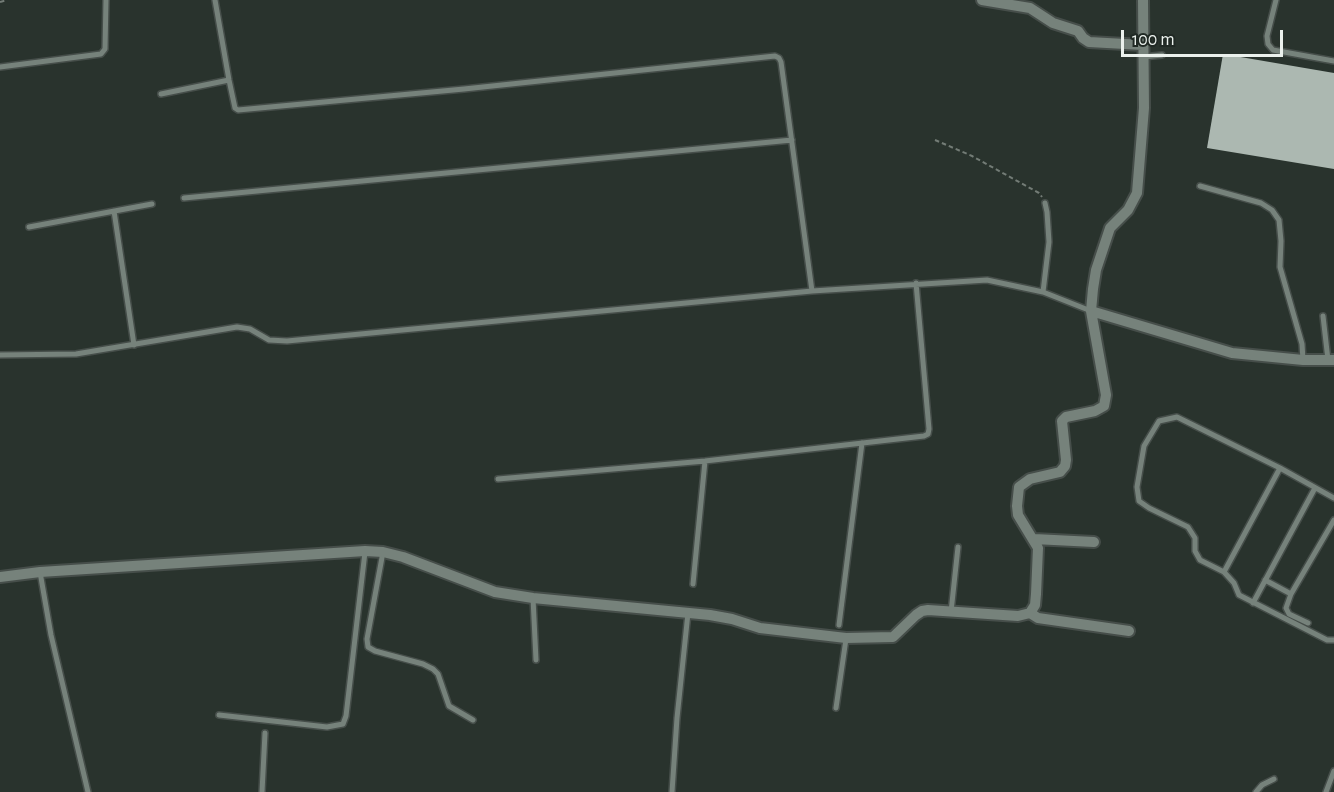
<!DOCTYPE html>
<html>
<head>
<meta charset="utf-8">
<style>
  body { margin:0 }
  #map { position:relative; width:1334px; height:792px; overflow:hidden; background:#29332d; font-family:"Alegreya Sans",sans-serif }
  canvas { display:block }
  .scale { position:absolute; left:1121px; top:30px; width:162px; height:27px; box-sizing:border-box; border:3px solid #ebf1ed; border-top:0; padding-left:8px; font-size:18px; line-height:21px; white-space:nowrap; color:#ebf1ed; -webkit-text-stroke:4px #202924; paint-order:stroke }
</style>
</head>
<body>
<div id="map">
<canvas width="1334" height="792"></canvas>
<div class="scale">100 m</div>
</div>
<script>
const c = document.querySelector('canvas').getContext('2d');
c.lineJoin = 'round';
function paint(path, color) { c.fillStyle = color; c.fill(path, 'evenodd'); }
const poly = rows => new Path2D(rows.map(r => 'M' + r).join(''));
function strokePath(path, color, width, dash) { c.strokeStyle = color; c.lineWidth = width; c.lineCap = dash ? 'butt' : 'round'; c.setLineDash(dash || []); c.stroke(path); }
const building = poly([
  [1223,54,1334,73,1334,169,1207,148]
]);
const path = poly([
  [0,2,7,0],
  [935,140,972,156,1039,193,1042,197]
]);
const service = poly([
  [215,0,229,80,235,108,238,110,464,89,775,56,779,58,781,62,812,291],
  [1276,0,1267,36,1268,44,1273,50,1334,61],
  [1143,57,1162,55],
  [0,67,101,54,105,49,106,0],
  [161,94,229,80],
  [1200,186,1261,203,1272,210,1279,220,1281,241,1280,267,1302,344,1303,360],
  [184,198,792,140],
  [114,211,134,345],
  [29,227,152,204],
  [1043,292,1049,242,1047,212,1045,203],
  [1323,316,1328,360],
  [0,355,76,354,237,327,250,329,269,340,287,341,812,291,987,280,1043,292,1091,311],
  [1280,468,1224,572,1234,583,1239,595,1327,640,1334,640],
  [498,479,705,461,924,436,928,434,929,429,916,283],
  [383,552,367,639,368,647,375,651,423,664,433,669,438,674,449,706,473,720],
  [40,572,51,635,88,792],
  [1224,572,1200,560,1195,551,1195,538,1188,527,1149,508,1139,501,1137,487,1144,446,1159,421,1177,417,1280,468,1334,498],
  [1265,580,1291,594],
  [693,584,705,461],
  [533,598,536,660],
  [1253,603,1315,488],
  [951,612,958,547],
  [1308,623,1289,614,1286,608,1291,594,1334,520],
  [839,625,862,443],
  [836,708,846,639],
  [219,715,327,727,343,724,346,716,365,552],
  [262,792,265,733],
  [672,792,677,718,688,613],
  [1256,792,1262,785,1274,779],
  [1326,792,1334,771]
]);
const minor = poly([
  [982,0,1030,8,1053,23,1078,31,1083,38,1089,42,1143,45],
  [1091,311,1232,353,1303,360,1334,360],
  [1034,539,1094,542],
  [0,577,40,572,365,551,383,552,403,557,495,592,533,598,710,615,732,619,760,628,846,638,893,637,916,615,922,611,928,610,1018,616,1030,613,1035,605,1036,594,1038,548,1018,515,1017,506,1019,487,1030,479,1060,472,1065,466,1066,460,1062,421,1066,417,1095,411,1104,406,1106,395,1091,311,1093,289,1096,270,1110,228,1128,210,1137,193,1144,108,1143,0],
  [1030,613,1038,618,1129,631]
]);
paint(building, '#acb8b1');
strokePath(service, '#464e4a', 8);
strokePath(minor, '#464e4a', 14);
strokePath(path, '#737c76', 2, [4.5, 3]);
strokePath(service, '#76827b', 5);
strokePath(minor, '#76827b', 10);
</script>
</body>
</html>
